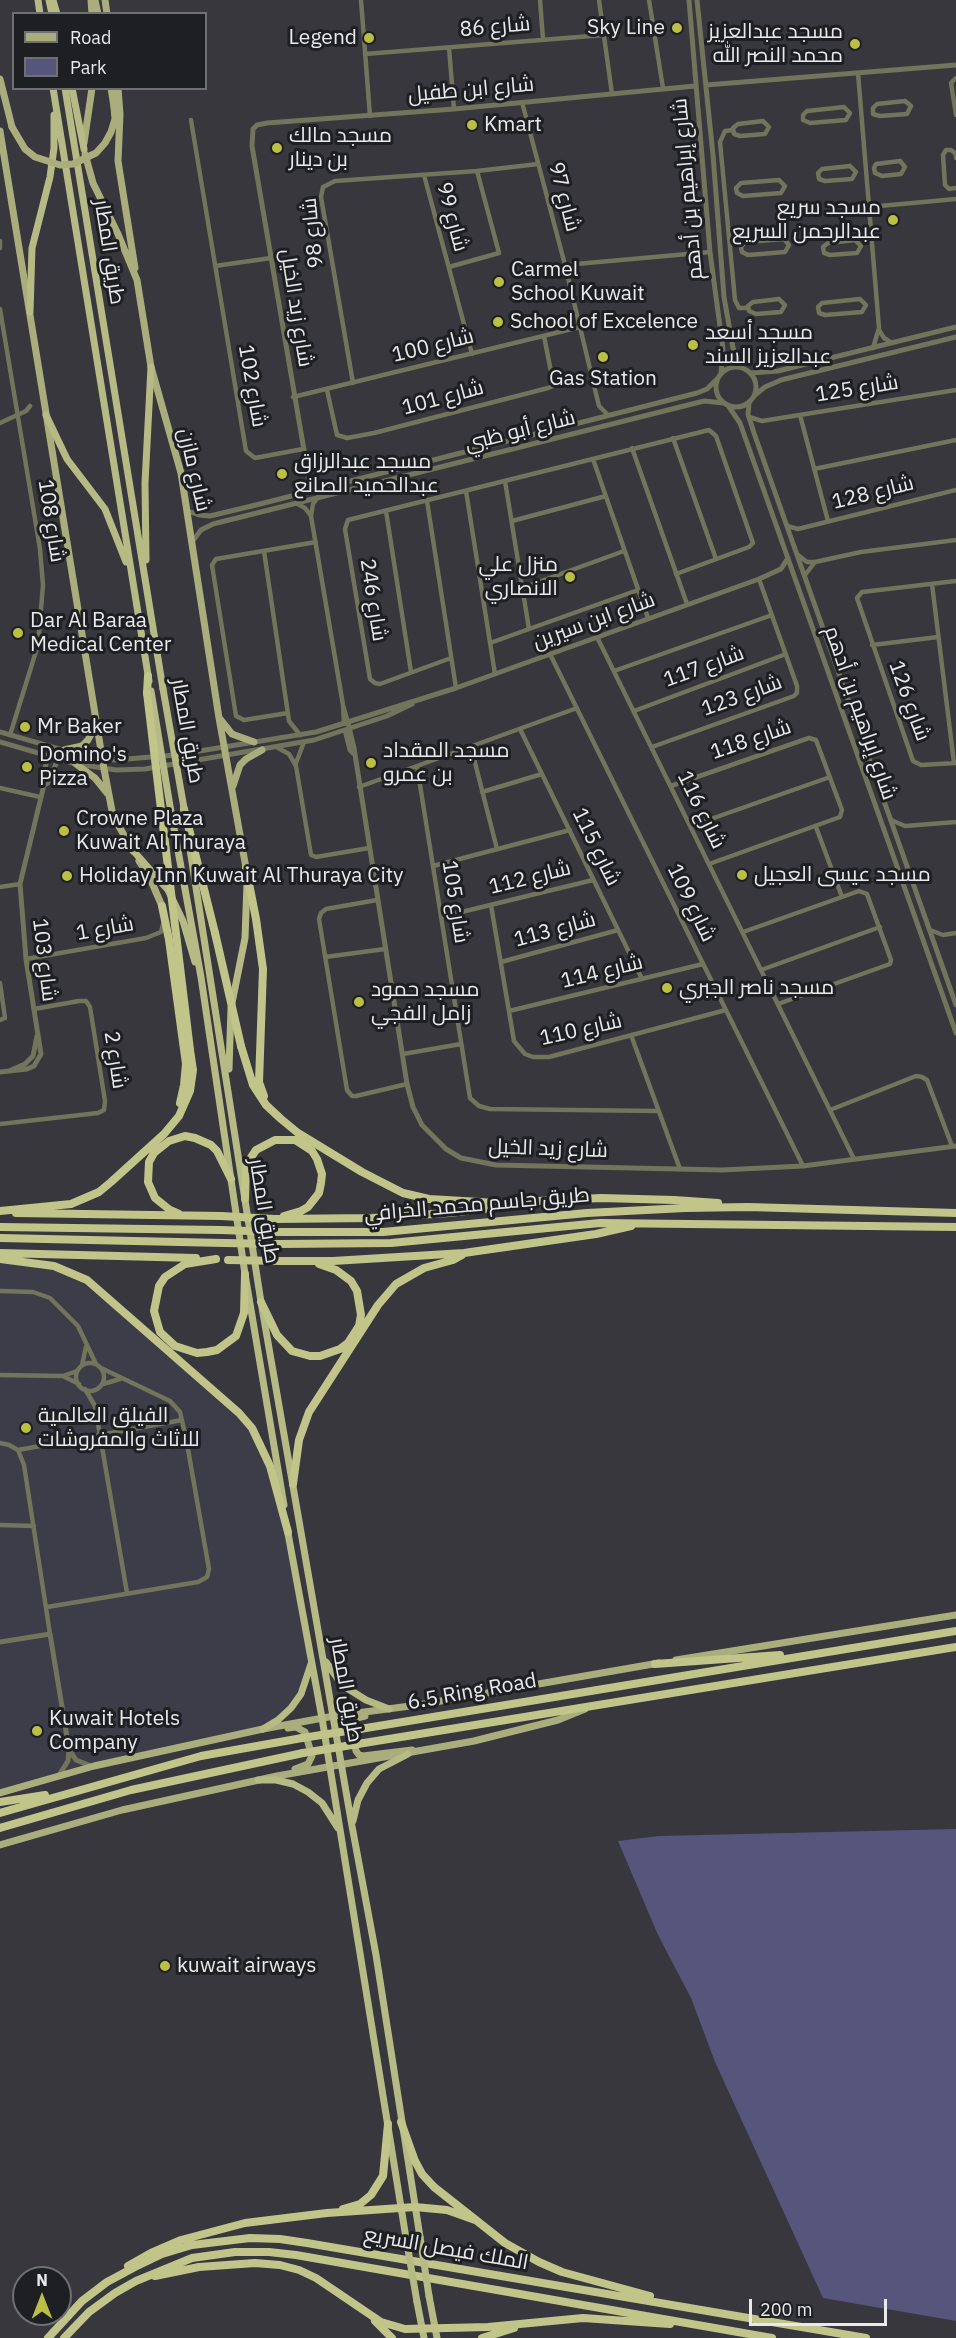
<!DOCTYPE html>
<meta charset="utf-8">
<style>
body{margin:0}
#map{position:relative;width:956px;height:2338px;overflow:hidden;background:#37373d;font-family:"IBM Plex Sans",sans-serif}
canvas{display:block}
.legend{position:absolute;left:12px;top:12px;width:195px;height:78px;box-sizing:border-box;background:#1e1f22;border:2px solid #6f7073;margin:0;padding:8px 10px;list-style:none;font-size:18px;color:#e9e9ed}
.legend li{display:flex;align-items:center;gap:12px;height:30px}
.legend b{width:30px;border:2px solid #6f7073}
.north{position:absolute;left:12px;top:2266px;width:60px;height:60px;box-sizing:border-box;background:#1e1f22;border:2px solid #6f7073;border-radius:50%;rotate:0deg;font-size:16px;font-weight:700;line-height:24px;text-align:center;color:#e9e9ed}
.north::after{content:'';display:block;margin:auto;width:21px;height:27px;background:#bbc045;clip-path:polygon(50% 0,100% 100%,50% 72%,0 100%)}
.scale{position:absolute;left:749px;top:2299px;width:138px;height:27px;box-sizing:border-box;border:3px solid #e9e9ed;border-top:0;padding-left:8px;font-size:18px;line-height:21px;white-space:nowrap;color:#e9e9ed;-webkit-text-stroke:4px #1e1f22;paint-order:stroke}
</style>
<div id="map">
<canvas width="956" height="2338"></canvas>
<ul class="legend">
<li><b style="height:8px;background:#aaae7d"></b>Road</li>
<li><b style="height:16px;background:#56557b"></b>Park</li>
</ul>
<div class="north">N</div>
<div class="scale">200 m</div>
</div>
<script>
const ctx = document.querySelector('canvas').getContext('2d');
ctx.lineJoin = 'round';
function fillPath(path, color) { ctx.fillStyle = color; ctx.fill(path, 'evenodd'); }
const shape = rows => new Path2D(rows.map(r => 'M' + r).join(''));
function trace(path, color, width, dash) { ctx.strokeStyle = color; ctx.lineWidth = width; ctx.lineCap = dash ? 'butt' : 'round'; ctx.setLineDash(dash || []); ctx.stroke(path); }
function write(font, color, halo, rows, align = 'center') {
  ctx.font = font + ' "IBM Plex Sans",Cairo,sans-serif'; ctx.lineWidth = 6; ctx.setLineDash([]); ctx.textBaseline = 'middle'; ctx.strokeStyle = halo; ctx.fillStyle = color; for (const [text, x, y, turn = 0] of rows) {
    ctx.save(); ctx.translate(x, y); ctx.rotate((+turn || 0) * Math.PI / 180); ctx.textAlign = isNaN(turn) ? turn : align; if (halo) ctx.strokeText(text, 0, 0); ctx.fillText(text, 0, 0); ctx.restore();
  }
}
fillPath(shape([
 [0,1259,36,1263,80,1276,239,1413,270,1466,311,1650,308,1678,291,1708,263,1729,202,1742,0,1793]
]), '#3d3d4a');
fillPath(shape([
 [956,1829,956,2321,823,2298,715,2062,691,1998,658,1935,618,1841,659,1836]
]), '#56557b');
trace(shape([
 [361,0,370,116],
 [540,0,543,39],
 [599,0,612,94],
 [649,0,663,88],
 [449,48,454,109],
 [365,54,604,35],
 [858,73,879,328,873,348],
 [956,78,951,83,956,115],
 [905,101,911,106,907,114,880,116,873,114,873,108,877,104,905,101],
 [522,102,565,265,599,406,608,415],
 [844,107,850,113,846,120,810,123,803,120,803,115,807,111,844,107],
 [191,120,246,451,255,458,303,449],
 [763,121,769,127,765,134,740,136,734,134,733,128,738,124,763,121],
 [733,130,725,131,720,142,735,300,739,308,748,308],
 [956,158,956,154,951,150,946,150,943,155,945,185,949,189,956,188],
 [900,161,905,167,901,174,882,176,875,173,874,168,876,164,900,161],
 [850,166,856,172,852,179,825,181,819,179,818,173,822,169,850,166],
 [424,175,472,354],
 [779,180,785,186,781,193,743,196,737,193,736,188,741,183,779,180],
 [869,207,956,199],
 [784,239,789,245,785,252,748,255,742,252,741,247,745,242,784,239],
 [855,240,861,246,857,253,830,255,824,253,823,247,828,243,855,240],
 [0,241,0,248],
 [565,265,710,252],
 [215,266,271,258],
 [449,267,499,253,477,171],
 [779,299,785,305,781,312,756,314,749,311,748,306,753,302,779,299],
 [860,299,866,305,862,312,825,315,819,313,818,307,822,303,860,299],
 [0,309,40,549,43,585,38,645,10,735],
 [879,330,884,338,892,343],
 [353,383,321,197,323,187,335,181,477,171,538,164],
 [327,390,337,435,347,438,374,433,548,388,553,386,553,382,544,336],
 [293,397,580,327],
 [800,415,828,521],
 [749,417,762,421,956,390],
 [0,423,26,411,30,406],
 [673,438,716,559],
 [632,448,687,604],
 [593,459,648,618],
 [814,469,956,440],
 [505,481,529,629],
 [466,491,495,674],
 [318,497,313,504,311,516,343,705,348,723],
 [427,501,456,688],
 [296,503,305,508,311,516],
 [386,511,411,672],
 [512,521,606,496],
 [787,526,798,529,956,490],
 [264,551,289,721,300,735],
 [798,555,807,562,815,562,861,552,956,540],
 [805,575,815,562],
 [956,581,862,592,857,598,913,761,921,765,956,763],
 [932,584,954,763],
 [522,588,624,551],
 [597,637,854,1159],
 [490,643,638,590],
 [872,645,938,637],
 [550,654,803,1166],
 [451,658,380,684,375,683,370,679,345,529,348,520,709,430,716,436,753,543,749,547,676,574],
 [614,671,772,615],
 [343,705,344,724],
 [634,711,786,654],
 [288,713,244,720,236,716,212,565,216,559,316,542],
 [520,729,642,979],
 [471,747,497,849],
 [652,747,794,696,797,693,797,686,759,579],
 [278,748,289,754,296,766,311,855,316,857,369,848],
 [296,763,304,742],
 [417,766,470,1098,479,1106,490,1109,658,1111],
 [671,786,809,738,816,740,842,810,840,817,709,864],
 [359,787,577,708],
 [0,788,40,797],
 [482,792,542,774],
 [891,820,905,826,956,822],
 [691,826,830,777],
 [816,827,842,897],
 [433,866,570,830],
 [0,887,20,884],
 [377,900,326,909,321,913,319,919,347,1090,352,1096,356,1096,407,1084],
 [491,905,514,1041,525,1054,533,1057,549,1057,726,1010],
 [441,917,593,880],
 [930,930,943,935,956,933],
 [743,932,859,891,867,894,891,960,890,964,778,1004],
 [325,957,385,949],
 [26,959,146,938,161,932,163,924],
 [501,962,618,930],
 [761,970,880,927],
 [0,983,5,1018,0,1020],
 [509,1011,703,964],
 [631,1035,680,1169],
 [403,1054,461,1044],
 [830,1110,916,1076,922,1077,927,1080,952,1146],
 [0,1124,98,1113,104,1110,105,1101,90,1007,86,1001,79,1001,34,1009],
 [0,1291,33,1292,50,1298,78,1326,96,1364],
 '76 1377a14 14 0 1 1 28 0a14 14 0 1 1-28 0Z',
 [82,1365,86,1347],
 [0,1375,63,1376,77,1371],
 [63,1376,79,1384],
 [103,1384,120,1379],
 [85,1389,95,1406,127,1593],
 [0,1443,9,1445,18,1450,24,1465,50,1634],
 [18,1450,182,1420],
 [0,1525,34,1526],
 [47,1607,198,1582,207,1577,209,1569,186,1438,180,1412,170,1401,101,1368]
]), '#72745c', 4.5);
trace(shape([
 [689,0,710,252,723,349,721,374],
 [697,0,713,155,724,297,733,348,742,368],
 [706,85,956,65],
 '716 387a20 20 0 1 1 40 0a20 20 0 1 1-40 0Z',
 [750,373,778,371,956,327],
 [755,395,765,387,781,380,956,337],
 [749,404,748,414,754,433,956,1005],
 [729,407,740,423,956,1033],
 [311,491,252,146,253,129,257,125,267,123,454,109,695,86],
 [188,511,199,515,210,516,260,504,697,393,707,389,717,379],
 [192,542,201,530,213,524,704,401,724,403],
 [348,723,354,748,407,1084,413,1107,422,1125,446,1149,461,1158,496,1165,722,1170,803,1166,956,1146],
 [345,730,350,750,353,753],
 [0,732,80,755,115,760,175,755,316,732,456,688,759,579,781,569,788,558],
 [0,742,76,764,116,770,145,769,314,740,387,716,412,704],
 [44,785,48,783,58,759],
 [11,1070,25,1064,33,1056,37,1036],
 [0,1072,27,1069,34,1066,41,1054,26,959,20,884,44,785,42,781,48,756],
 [0,1642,50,1634,69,1749,68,1761,59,1775],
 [70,1751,76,1760,91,1766]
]), '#72745c', 5);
trace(shape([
 [91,0,92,14],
 [95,0,98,14],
 [105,0,107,14],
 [0,79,12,127],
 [111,88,114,107],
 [118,88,120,114,118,161,135,268],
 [0,131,104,769,113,816,133,851],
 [84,143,92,88],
 [85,154,93,183,118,234,137,280,151,367,181,473,219,718,246,868],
 [220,719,232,734,254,742],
 [64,750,82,746,88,740,95,726],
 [76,764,95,778,107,793],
 [233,786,240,765,246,759,262,750],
 [139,861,149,876,162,906],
 [676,1660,956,1615],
 [365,1716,357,1718,352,1726,356,1751,359,1755,363,1756,412,1750],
 [288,1728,296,1727,305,1732,312,1756,308,1764,295,1769],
 [0,1793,94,1766,263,1729,334,1716,418,1705,659,1663],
 [0,1845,122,1810,277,1776,474,1741,558,1720,585,1709]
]), '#aaae7d', 7);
trace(shape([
 [38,0,40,14],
 [49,0,52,14],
 [53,0,57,14],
 [53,88,149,681],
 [65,88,163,689],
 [72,88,84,149],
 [30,312,32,248,50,177,54,148,54,115],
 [46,415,67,459,105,509,126,562],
 [146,560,145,483,151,367],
 [171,812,201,977,245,1274,284,1505],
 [189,843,261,1302,352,1826,376,1955,420,2237],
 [130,847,168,890,183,921,195,962],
 [229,1069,231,1008,245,938,247,884],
 [287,1528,322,1718,406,2238],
 [326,1662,342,1685,366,1700,389,1709],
 [263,1729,278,1720,291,1708,301,1694,311,1664],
 [258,1780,276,1780,293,1784,308,1792,322,1803,338,1828],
 [353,1821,358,1800,367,1783,379,1769,408,1754],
 [429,2296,437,2338],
 [417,2302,424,2338]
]), '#b6ba84', 7);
trace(shape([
 [147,693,148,676],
 [184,809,215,933],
 [246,868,256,919,263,969,259,1082,264,1096],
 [162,906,169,940,186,1064,184,1085,180,1103],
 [241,1046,253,1085,266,1105,281,1119,298,1133,362,1172,403,1193,429,1199,497,1203,601,1198,674,1200,718,1203],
 [245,1199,246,1165,256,1150,275,1140,295,1140,312,1151,317,1159,322,1174,321,1183,319,1193,308,1207,301,1211,284,1216],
 [0,1211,71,1204,99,1192,111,1182,164,1134,179,1116,190,1091,193,1070,190,1050],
 [16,1213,221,1216],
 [179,1214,170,1210,155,1198,148,1182,149,1162,154,1153,169,1141,185,1136,195,1138,211,1145,217,1151,231,1179],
 [274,1219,372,1218,449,1213,500,1207],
 [0,1227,221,1230],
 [277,1232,383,1232,587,1213,685,1208,748,1207,956,1213],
 [0,1238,224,1243],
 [279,1244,391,1243,600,1223,956,1227],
 [0,1253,196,1258],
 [0,1259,54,1266,87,1280,239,1413,252,1428,270,1466,288,1532],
 [216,1259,185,1264,165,1277,159,1286,154,1311,160,1332,175,1346,197,1353,207,1352,217,1350,236,1336,244,1313,245,1274],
 [281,1261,333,1261,464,1253,596,1234,631,1226],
 [261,1302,277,1335,292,1351,310,1356,320,1356,340,1349,348,1343,359,1326,361,1315,357,1291,351,1281,336,1270,319,1264],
 [293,1484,299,1440,309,1412,378,1305,396,1284,424,1268,453,1260,462,1255],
 [655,1664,780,1655],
 [360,1729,956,1631],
 [364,1743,956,1647],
 [0,1802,45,1795],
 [0,1813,201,1756,302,1738],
 [0,1828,131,1790,303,1753],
 [401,2122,415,2161,422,2174,434,2187,505,2243,539,2262,562,2272,650,2296],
 [343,2209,360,2204,371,2195,383,2176,388,2124],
 [128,2266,151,2253,181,2240,245,2223,327,2213,415,2207,447,2210,475,2220],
 [155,2276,199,2267,255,2263,280,2265,299,2270,316,2278,381,2322,405,2329,488,2327,583,2318,670,2324],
 [375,2321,392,2338],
 [48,2338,82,2301,107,2282,135,2267,162,2254,192,2245,250,2238,280,2239,307,2243,866,2338],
 [64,2338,89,2312,115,2293,136,2281,192,2258,235,2252,269,2252,296,2255,772,2338],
 [482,2338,514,2328]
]), '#c1c58a', 8);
trace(shape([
 [12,127,25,149,35,157,60,165,73,164,96,153,105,143,111,132,115,119,114,107]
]), '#aaae7d', 7);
trace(shape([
 [163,689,184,808],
 [151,691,171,812],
 [420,2237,429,2296],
 [406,2238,417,2302]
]), '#b6ba84', 7);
trace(shape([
 [147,693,190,1050],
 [215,933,241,1046],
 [221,1216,274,1219],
 [221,1230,277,1232],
 [224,1243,279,1244],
 [228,1260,281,1261],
 [302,1738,360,1729],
 [303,1753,364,1743]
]), '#c1c58a', 8);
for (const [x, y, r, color] of [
 [677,28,6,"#bbc045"],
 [369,38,6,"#bbc045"],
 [855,44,6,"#bbc045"],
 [472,125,6,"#bbc045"],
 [277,148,6,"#bbc045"],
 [893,220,6,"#bbc045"],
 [499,282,6,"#bbc045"],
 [498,322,6,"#bbc045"],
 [693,345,6,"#bbc045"],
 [603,357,6,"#bbc045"],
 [282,474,6,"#bbc045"],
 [570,577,6,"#bbc045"],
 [18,633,6,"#bbc045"],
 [25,727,6,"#bbc045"],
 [371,763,6,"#bbc045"],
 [27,767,6,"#bbc045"],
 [64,831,6,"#bbc045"],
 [742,875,6,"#bbc045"],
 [67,876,6,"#bbc045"],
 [667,988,6,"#bbc045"],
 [359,1002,6,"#bbc045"],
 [26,1428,6,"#bbc045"],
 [37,1731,6,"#bbc045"],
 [165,1966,6,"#bbc045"]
]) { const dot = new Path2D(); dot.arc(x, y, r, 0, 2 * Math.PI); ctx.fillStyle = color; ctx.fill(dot); trace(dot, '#1e1f22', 2); }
write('21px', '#e9e9ed', '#1e1f22', [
 ["شارع 86",495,27,-5],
 ["شارع ابن طفيل",471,90,-5],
 ["شارع إبراهيم بن أدهم",688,189,-95],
 ["شارع 97",564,197,75],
 ["شارع 99",452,217,75],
 ["شارع 98",313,233,-96],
 ["طريق المطار",109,252,81],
 ["شارع زيد الخيل",296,308,81],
 ["شارع 100",433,346,-14],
 ["شارع 102",252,386,80],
 ["شارع 125",857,389,-9],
 ["شارع 101",443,398,-15],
 ["شارع أبو ظبي",520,431,-14],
 ["شارع مازن",194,470,77],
 ["شارع 128",873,493,-14],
 ["شارع 108",51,521,81],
 ["شارع 246",373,600,81],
 ["شارع ابن سيرين",594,621,-20],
 ["شارع 117",704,667,-20],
 ["شارع 123",742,696,-20],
 ["شارع 126",909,701,70],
 ["شارع إبراهيم بن أدهم",860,713,71],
 ["طريق المطار",187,731,80],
 ["شارع 118",751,740,-19],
 ["شارع 116",701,810,64],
 ["شارع 115",596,847,64],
 ["شارع 112",530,878,-14],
 ["شارع 105",455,902,81],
 ["شارع 109",691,903,64],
 ["شارع 1",105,929,-10],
 ["شارع 113",555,930,-15],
 ["شارع 103",44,960,83],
 ["شارع 114",602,972,-14],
 ["شارع 110",581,1030,-13],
 ["شارع 2",115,1060,81],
 ["شارع زيد الخيل",548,1149,2],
 ["طريق جاسم محمد الخرافي",477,1205,-5],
 ["طريق المطار",264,1211,81],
 ["طريق المطار",346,1690,80],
 ["6.5 Ring Road",472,1692,-10],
 ["الملك فيصل السريع",446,2249,10]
]);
write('21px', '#e9e9ed', '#1e1f22', [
 ["Sky Line",665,28,"right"],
 ["مسجد عبدالعزيز",843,32,"right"],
 ["محمد النصر الله",843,56,"right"],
 ["Legend",357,38,"right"],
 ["Kmart",484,125],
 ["مسجد مالك",289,136],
 ["بن دينار",289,160],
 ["مسجد سريع",881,208,"right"],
 ["عبدالرحمن السريع",881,232,"right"],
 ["Carmel",511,270],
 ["School Kuwait",511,294],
 ["School of Excelence",510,322],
 ["مسجد أسعد",705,333],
 ["عبدالعزيز السند",705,357],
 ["Gas Station",603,379,"center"],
 ["مسجد عبدالرزاق",294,462],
 ["عبدالحميد الصانع",294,486],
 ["منزل علي",558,565,"right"],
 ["الانصاري",558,589,"right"],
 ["Dar Al Baraa",30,621],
 ["Medical Center",30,645],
 ["Mr Baker",37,727],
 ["مسجد المقداد",383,751],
 ["بن عمرو",383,775],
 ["Domino's",39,755],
 ["Pizza",39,779],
 ["Crowne Plaza",76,819],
 ["Kuwait Al Thuraya",76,843],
 ["مسجد عيسى العجيل",754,875],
 ["Holiday Inn Kuwait Al Thuraya City",79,876],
 ["مسجد ناصر الجبري",679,988],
 ["مسجد حمود",371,990],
 ["زامل الفجي",371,1014],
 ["الفيلق العالمية",38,1416],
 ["للاثاث والمفروشات",38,1440],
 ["Kuwait Hotels",49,1719],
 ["Company",49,1743],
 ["kuwait airways",177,1966]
], 'left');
</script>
